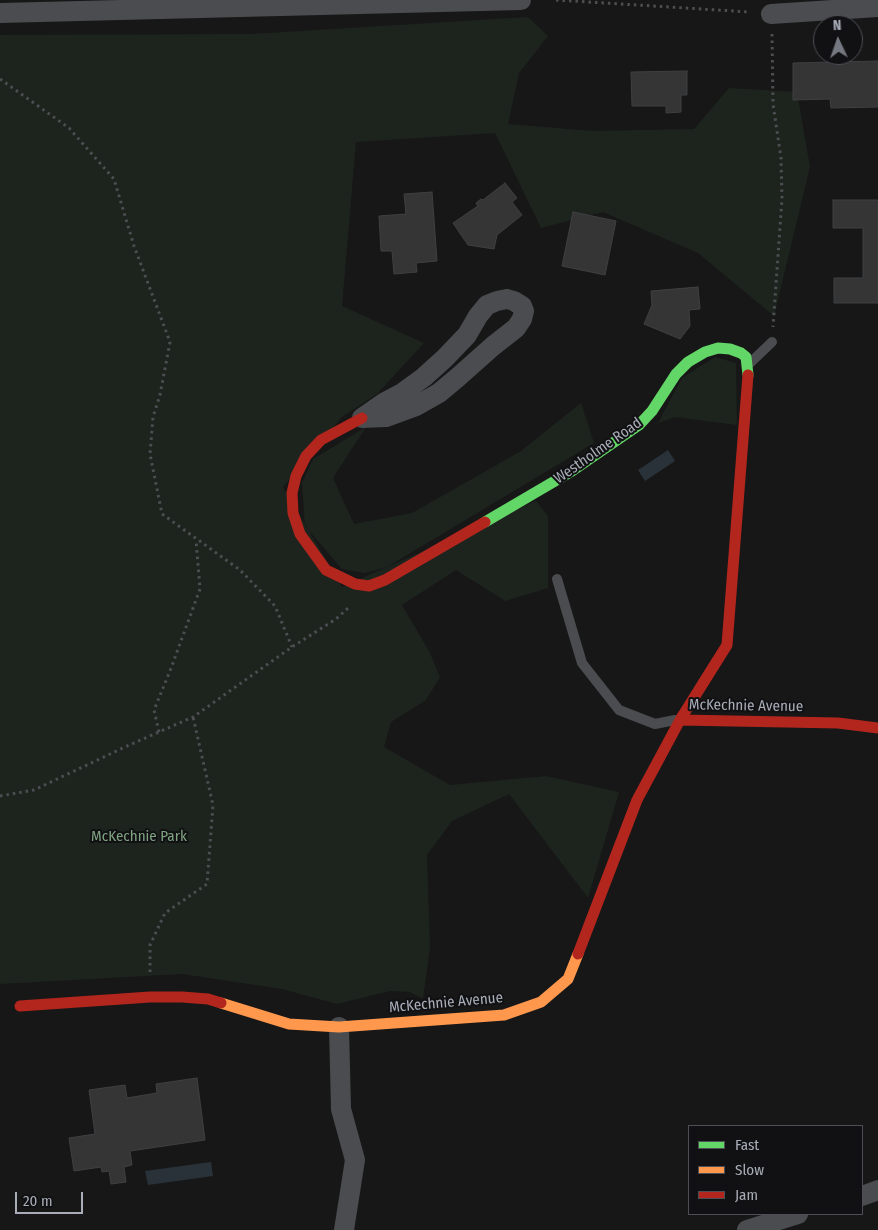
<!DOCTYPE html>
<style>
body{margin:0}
#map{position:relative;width:878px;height:1230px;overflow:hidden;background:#171717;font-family:"Fira Sans Condensed",sans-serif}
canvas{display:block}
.legend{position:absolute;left:688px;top:1125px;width:175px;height:90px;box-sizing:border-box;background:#111113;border:1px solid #4d4f55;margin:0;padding:6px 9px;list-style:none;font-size:15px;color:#a8adb8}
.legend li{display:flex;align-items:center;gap:10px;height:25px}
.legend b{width:25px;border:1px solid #4d4f55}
.north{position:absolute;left:813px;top:15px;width:50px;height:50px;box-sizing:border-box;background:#111113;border:1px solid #4d4f55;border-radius:50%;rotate:357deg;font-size:14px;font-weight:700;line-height:20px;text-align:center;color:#a8adb8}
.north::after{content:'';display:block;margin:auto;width:18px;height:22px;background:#757880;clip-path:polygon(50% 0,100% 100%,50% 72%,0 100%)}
.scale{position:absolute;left:15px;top:1192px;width:68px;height:22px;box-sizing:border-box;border:2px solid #a8adb8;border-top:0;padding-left:6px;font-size:15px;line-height:18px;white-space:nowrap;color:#a8adb8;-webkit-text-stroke:4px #111113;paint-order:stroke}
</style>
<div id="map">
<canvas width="878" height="1230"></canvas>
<ul class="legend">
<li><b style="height:6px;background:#63d668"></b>Fast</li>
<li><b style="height:6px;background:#ff974d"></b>Slow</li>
<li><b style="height:6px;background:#b3261e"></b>Jam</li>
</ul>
<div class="north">N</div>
<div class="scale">20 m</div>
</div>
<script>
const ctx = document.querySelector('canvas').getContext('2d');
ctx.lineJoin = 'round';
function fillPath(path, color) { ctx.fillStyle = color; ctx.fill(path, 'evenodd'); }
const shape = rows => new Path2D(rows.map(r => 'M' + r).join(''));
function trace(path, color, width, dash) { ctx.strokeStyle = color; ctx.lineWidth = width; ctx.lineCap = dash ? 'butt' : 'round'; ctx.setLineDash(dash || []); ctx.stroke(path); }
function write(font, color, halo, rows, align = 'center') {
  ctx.font = font + ' "Fira Sans Condensed",sans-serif'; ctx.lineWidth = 4; ctx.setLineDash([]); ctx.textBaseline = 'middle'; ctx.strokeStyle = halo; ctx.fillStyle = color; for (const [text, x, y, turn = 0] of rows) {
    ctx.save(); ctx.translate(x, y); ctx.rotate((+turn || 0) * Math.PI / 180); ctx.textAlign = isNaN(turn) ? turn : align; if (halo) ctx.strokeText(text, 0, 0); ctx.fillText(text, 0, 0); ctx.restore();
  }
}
fillPath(shape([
 [528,17,548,36,519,73,508,124,593,131,694,129,729,88,797,92,810,167,774,316,698,253,603,212,541,228,495,133,356,142,342,306,424,343,377,394,342,417,283,487,342,587,536,501,548,516,548,588,505,601,456,570,402,605,429,651,440,677,426,700,391,722,384,747,450,785,546,776,619,792,588,898,509,794,452,821,427,855,430,947,423,999,410,992,390,991,337,1004,282,989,182,974,0,984,0,35,252,34],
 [715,357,736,363,737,425,675,417,658,423,682,378],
 [581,403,594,443,387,567,365,573,342,569,305,526,302,483,313,459,366,427,333,478,354,524,412,513,521,451]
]), '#1d241e');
fillPath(shape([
 [668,450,675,461,645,481,638,470],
 [211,1162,213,1176,148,1185,145,1171]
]), '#2a3239');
const building = shape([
 [878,61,878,107,831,108,830,99,793,100,793,63,878,61],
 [687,71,687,95,681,95,681,112,666,113,666,106,632,106,631,72,687,71],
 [505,183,517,198,512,202,522,215,497,235,494,249,468,245,453,223,478,206,476,203,481,199,483,200,505,183],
 [432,192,437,261,416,263,417,272,394,274,392,251,381,251,379,216,406,214,404,194,432,192],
 [833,200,878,200,878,303,834,303,834,278,863,278,863,228,833,228,833,200],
 [573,212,616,221,605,275,562,266,573,212],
 [698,287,700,309,689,310,690,326,680,339,644,324,652,305,651,291,698,287],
 [197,1078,205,1140,130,1151,132,1165,124,1167,126,1182,111,1184,109,1171,102,1172,101,1167,74,1171,69,1138,95,1134,89,1090,125,1085,127,1098,157,1093,156,1084,197,1078]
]);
fillPath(building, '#353536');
trace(building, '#3f4043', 1);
trace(shape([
 [556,0,750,12],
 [772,34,773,104,781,158,782,199,773,327],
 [0,79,69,128,114,179,134,246,170,342,160,395,153,417,150,454,162,514,240,570,275,606,292,647],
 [159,732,154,710,170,671,200,589,196,540],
 [0,796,34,790,125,747,193,717,292,647,336,619,348,608],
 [150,972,150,945,165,913,207,884,213,805,193,717]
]), '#4d4e52', 3, [2.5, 4]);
trace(shape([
 [750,363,772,342],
 [557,579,582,663,619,710,655,724,675,720]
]), '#4b4c50', 10);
trace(shape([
 [0,13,521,0],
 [771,14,878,7],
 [507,299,514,301,522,306,524,311,522,319,516,328,493,346,457,378,439,393,416,406,386,417,362,418,385,402,402,393,424,377,445,358,467,335,478,316,487,305,497,301,507,299],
 [339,1027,341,1109,355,1160,344,1230],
 [862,1196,878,1190],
 [747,1230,798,1214]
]), '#4b4c50', 20);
trace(shape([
 [485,522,572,471,639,425,652,411,676,374,688,362,705,352,718,348,730,349,741,353,746,357,748,375]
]), '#63d668', 11);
trace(shape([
 [221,1003,289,1024,339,1027,504,1015,541,1002,568,979,578,954]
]), '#ff974d', 11);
trace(shape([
 [362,418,321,440,306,456,296,476,292,493,293,513,300,534,326,570,355,584,369,586,385,580,485,522],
 [680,720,727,645,748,375],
 [578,954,637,800,680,720,838,723,878,728],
 [20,1006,150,997,182,997,208,999,221,1003]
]), '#b3261e', 11);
write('15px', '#a8adb8', '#111113', [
 ["Westholme Road",598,451,-35],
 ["McKechnie Avenue",746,706,1],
 ["McKechnie Avenue",446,1003,-5]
]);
write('15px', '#7fa381', '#111113', [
 ["McKechnie Park",139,837]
]);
</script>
